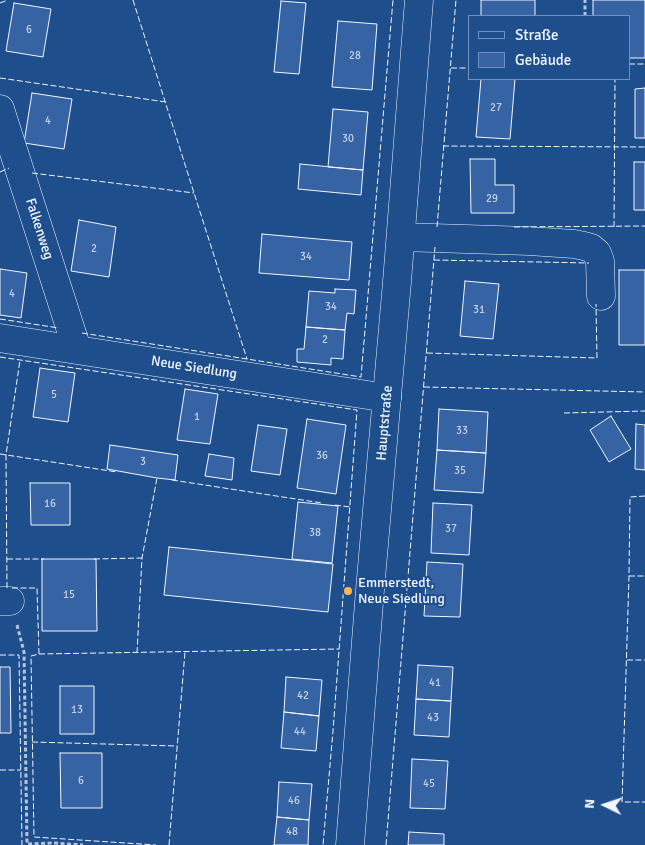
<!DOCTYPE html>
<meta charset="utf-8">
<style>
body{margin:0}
#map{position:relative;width:645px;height:845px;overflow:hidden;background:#1f4e8c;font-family:Signika,sans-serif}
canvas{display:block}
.legend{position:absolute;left:468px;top:15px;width:162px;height:65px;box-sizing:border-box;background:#1f4e8c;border:1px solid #7391ba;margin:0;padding:6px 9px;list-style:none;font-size:15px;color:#f2f6ff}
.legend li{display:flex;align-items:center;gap:10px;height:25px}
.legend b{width:25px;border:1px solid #7391ba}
.north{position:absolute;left:580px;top:780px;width:50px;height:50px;-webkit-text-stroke:4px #1f4e8c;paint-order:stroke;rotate:274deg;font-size:14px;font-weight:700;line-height:20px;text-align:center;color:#f2f6ff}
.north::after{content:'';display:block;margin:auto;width:18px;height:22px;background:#f2f6ff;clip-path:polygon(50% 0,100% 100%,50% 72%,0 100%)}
</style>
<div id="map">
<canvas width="645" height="845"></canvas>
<ul class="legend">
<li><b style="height:6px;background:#1f4e8c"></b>Straße</li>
<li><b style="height:14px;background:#3563a3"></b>Gebäude</li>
</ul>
<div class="north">N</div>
</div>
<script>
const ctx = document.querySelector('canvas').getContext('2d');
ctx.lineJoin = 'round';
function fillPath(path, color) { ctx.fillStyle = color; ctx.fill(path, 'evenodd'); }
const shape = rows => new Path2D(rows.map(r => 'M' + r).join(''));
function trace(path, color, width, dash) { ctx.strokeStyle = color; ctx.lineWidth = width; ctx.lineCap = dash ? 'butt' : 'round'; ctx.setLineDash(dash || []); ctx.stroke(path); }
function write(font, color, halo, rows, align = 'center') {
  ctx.font = font + ' Signika,sans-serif'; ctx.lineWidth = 4; ctx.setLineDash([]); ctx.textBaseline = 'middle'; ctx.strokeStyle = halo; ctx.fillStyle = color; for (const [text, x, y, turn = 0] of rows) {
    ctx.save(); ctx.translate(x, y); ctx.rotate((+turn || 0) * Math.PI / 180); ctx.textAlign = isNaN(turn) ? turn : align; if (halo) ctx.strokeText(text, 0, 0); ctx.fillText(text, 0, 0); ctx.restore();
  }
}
const building = shape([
 [481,0,535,0,535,16,481,16,481,0],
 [593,0,645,0,645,58,629,58,629,16,593,16,593,0],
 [281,1,306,3,299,74,274,72,281,1],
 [14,3,51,9,43,57,6,51,14,3],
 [338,21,377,24,372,90,332,87,338,21],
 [481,79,515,79,510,139,476,137,481,79],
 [645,88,645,138,635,138,635,89,645,88],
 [32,93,72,99,64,149,24,143,32,93],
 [333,109,368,112,363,170,328,167,333,109],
 [470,159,495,159,495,185,514,185,514,213,471,213,470,159],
 [634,162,645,162,645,210,634,210,634,162],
 [300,164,363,170,361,195,298,189,300,164],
 [79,220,116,227,109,277,71,271,79,220],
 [262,234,352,242,349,280,259,273,262,234],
 [0,269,27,273,21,318,0,315,0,269],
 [619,270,645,270,645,345,619,345,619,270],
 [465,281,499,284,493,339,460,336,465,281],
 [335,289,356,290,354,314,347,313,345,330,306,327,309,291,335,293,335,289],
 [306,327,345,330,343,359,331,358,331,365,297,362,297,349,304,349,306,327],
 [40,368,75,373,68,422,33,417,40,368],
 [185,389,218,394,210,444,177,440,185,389],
 [439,409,488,412,486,453,437,450,439,409],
 [611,416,631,449,609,462,590,430,611,416],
 [307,419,346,425,336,494,297,488,307,419],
 [636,424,645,425,645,470,635,469,636,424],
 [258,425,287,429,280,475,251,471,258,425],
 [110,445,178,455,175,480,157,478,107,469,110,445],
 [437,450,486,453,483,493,434,490,437,450],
 [209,454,234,458,232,480,205,476,209,454],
 [30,483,70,483,70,525,31,525,30,483],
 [298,502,338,506,332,563,292,559,298,502],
 [433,503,472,505,469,555,431,553,433,503],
 [169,547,333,564,328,612,164,595,169,547],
 [42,559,96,559,97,631,42,631,42,559],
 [427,562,463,564,460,617,424,616,427,562],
 [418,665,453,667,451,701,416,699,418,665],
 [0,667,10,667,11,733,0,733,0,667],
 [286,677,322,680,319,716,284,712,286,677],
 [60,686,94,686,94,734,60,734,60,686],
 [416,699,451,701,449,737,414,735,416,699],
 [284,712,319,716,316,751,281,748,284,712],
 [60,753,102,753,102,808,61,808,60,753],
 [412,759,448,761,445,809,410,808,412,759],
 [279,782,312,784,309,820,277,817,279,782],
 [277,817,309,820,308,845,274,845,277,817],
 [409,832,444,834,444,845,408,845,409,832]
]);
fillPath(building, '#3563a3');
trace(building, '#f2f6ff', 1);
const minor = shape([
 [0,109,77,349],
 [401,237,529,241,574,244,584,246,591,248,597,253,600,261,601,296],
 [0,338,387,398],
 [0,601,10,601]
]);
const major = shape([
 [350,845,370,590,397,282,419,0]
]);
trace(minor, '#f2f6ff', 29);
trace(major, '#f2f6ff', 29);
trace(shape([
 [585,16,585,0],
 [17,625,24,652,27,844,54,843,83,845]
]), '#b3c4dc', 3, [4, 2.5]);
trace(minor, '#1f4e8c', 28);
trace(major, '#1f4e8c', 28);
trace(shape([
 [133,0,194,193,247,359],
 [0,3,8,0],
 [629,64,645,64],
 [451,68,469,68],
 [0,78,166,102],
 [443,146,645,147],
 [0,172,9,168],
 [32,173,194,193],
 [437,227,456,0],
 [514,227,645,226],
 [614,227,615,79],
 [434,260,589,263],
 [0,319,59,328],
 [82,333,361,377,393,0],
 [427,353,597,358,596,304],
 [0,357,357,410,333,731,323,845],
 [424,387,645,392],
 [564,413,645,411],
 [0,454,117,472],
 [172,480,322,503],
 [645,496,630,497,629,576,622,802,645,802],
 [335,505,350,507],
 [7,559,44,559],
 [94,559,142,558],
 [629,576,645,576],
 [7,588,6,455,20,360],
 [12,588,37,588,39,654,31,656,34,837,156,845],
 [137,653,142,558,157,478],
 [39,654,339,649],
 [0,655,19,655,22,845],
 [627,660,645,660],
 [32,742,177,746],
 [0,770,21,770],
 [169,845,185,652],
 [386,845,435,247]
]), '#f2f6ff', 1, [6, 2.5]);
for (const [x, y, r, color] of [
 [348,591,5,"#ffb74d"]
]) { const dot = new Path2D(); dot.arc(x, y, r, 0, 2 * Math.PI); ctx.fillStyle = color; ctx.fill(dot); trace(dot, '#1f4e8c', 2); }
write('11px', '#c3d1e8', null, [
 ["6",29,30],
 ["28",355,56],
 ["27",496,108],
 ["4",48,121],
 ["30",348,139],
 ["29",492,199],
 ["2",94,249],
 ["34",306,257],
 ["4",12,294],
 ["34",331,307],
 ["31",479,310],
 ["2",325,340],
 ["5",54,395],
 ["1",197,417],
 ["33",462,431],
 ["36",322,456],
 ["3",143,462],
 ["35",460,471],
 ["16",50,504],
 ["37",451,529],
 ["38",315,533],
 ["15",69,595],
 ["41",435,683],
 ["42",303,696],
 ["13",77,710],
 ["43",433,718],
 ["44",300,732],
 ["6",81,781],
 ["45",429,784],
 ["46",294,801],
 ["48",292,832]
]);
write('14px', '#f2f6ff', '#1f4e8c', [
 ["Falkenweg",39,229,72],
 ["Neue Siedlung",194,368,9],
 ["Hauptstraße",385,423,-85]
]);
write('14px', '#f2f6ff', '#1f4e8c', [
 ["Emmerstedt,",358,583],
 ["Neue Siedlung",358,599]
], 'left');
</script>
